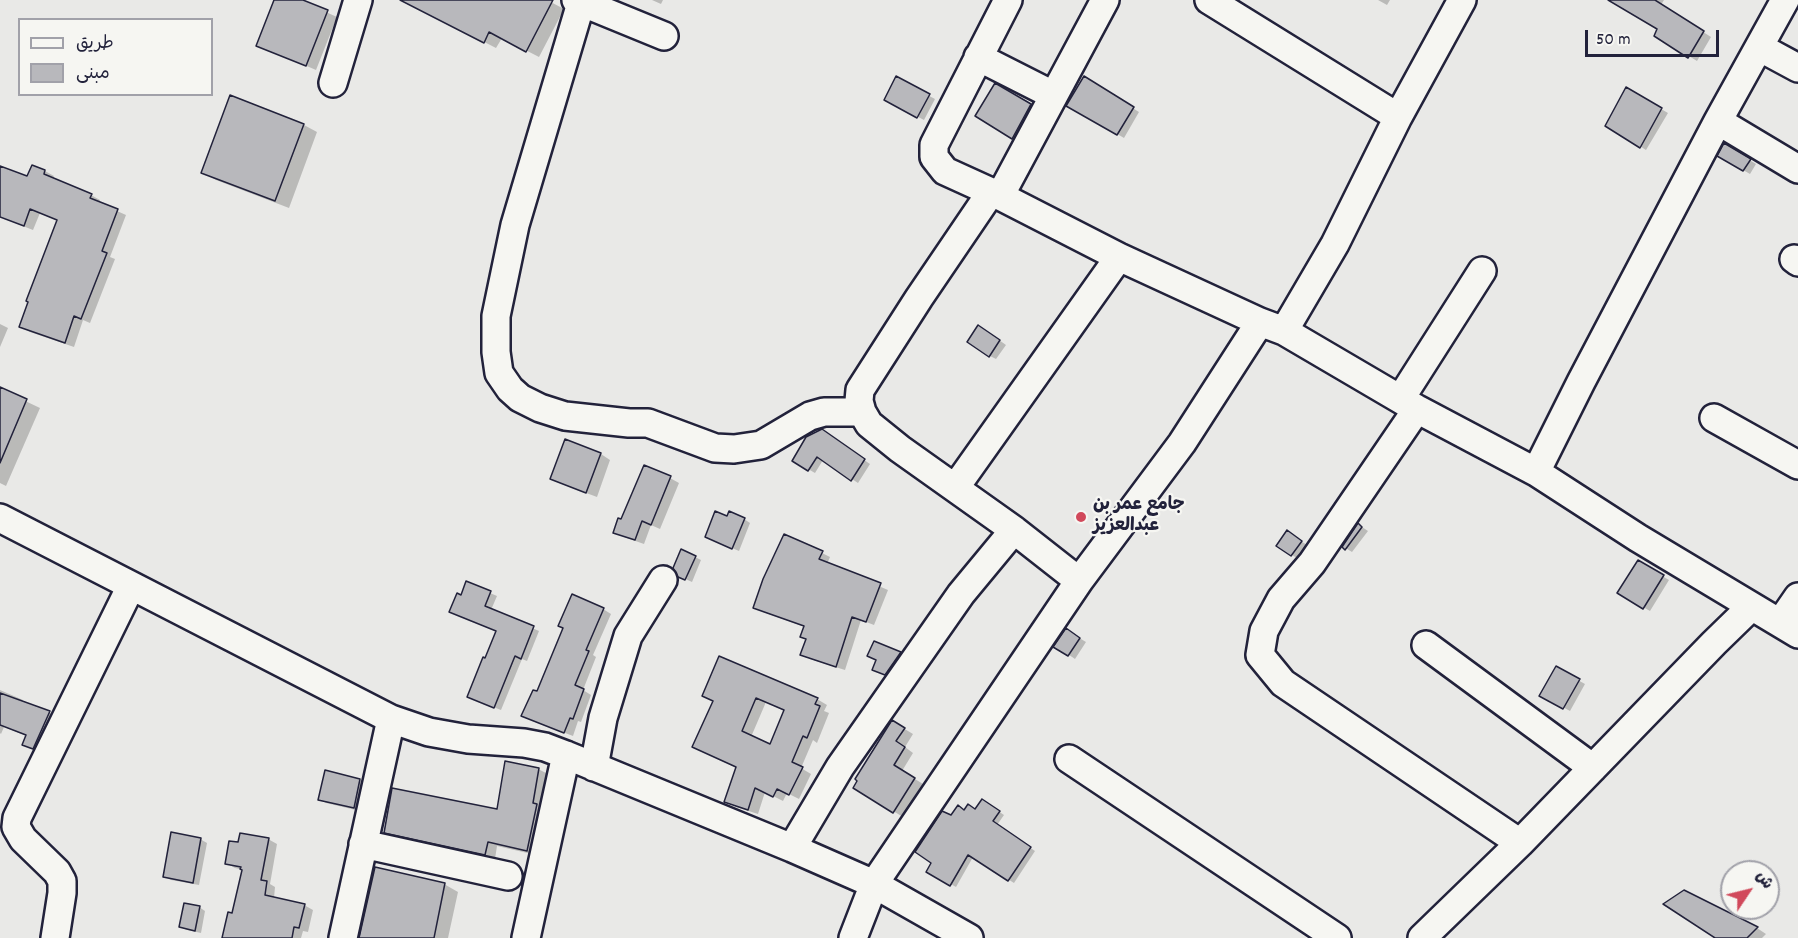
<!DOCTYPE html>
<meta charset="utf-8">
<style>
body{margin:0}
#map{position:relative;width:1798px;height:938px;overflow:hidden;background:#e9e9e7;font-family:Dekko,"Playpen Sans Arabic",sans-serif}
canvas{display:block}
.legend{position:absolute;left:18px;top:18px;width:195px;height:78px;box-sizing:border-box;background:#f6f6f2;border:2px solid #a1a1a9;margin:0;padding:8px 10px;list-style:none;font-size:18px;color:#22223b}
.legend li{display:flex;align-items:center;gap:12px;height:30px}
.legend b{width:30px;border:2px solid #a1a1a9}
.north{position:absolute;left:1720px;top:860px;width:60px;height:60px;box-sizing:border-box;background:#f6f6f2;border:2px solid #a1a1a9;border-radius:50%;rotate:55deg;font-size:16px;font-weight:700;line-height:24px;text-align:center;color:#22223b}
.north::after{content:'';display:block;margin:auto;width:21px;height:27px;background:#d1495b;clip-path:polygon(50% 0,100% 100%,50% 72%,0 100%)}
.scale{position:absolute;left:1585px;top:30px;width:134px;height:27px;box-sizing:border-box;border:3px solid #22223b;border-top:0;padding-left:8px;font-size:18px;line-height:21px;white-space:nowrap;color:#22223b;-webkit-text-stroke:4px #f6f6f2;paint-order:stroke}
</style>
<div id="map">
<canvas width="1798" height="938"></canvas>
<ul class="legend">
<li><b style="height:8px;background:#f6f6f2"></b>طريق</li>
<li><b style="height:16px;background:#b8b8bc"></b>مبنى</li>
</ul>
<div class="north">ش</div>
<div class="scale">50 m</div>
</div>
<script>
const ctx = document.querySelector('canvas').getContext('2d');
ctx.lineJoin = 'round';
function fillPath(path, color) { ctx.fillStyle = color; ctx.fill(path, 'evenodd'); }
const shape = rows => new Path2D(rows.map(r => 'M' + r).join(''));
function trace(path, color, width, dash) { ctx.strokeStyle = color; ctx.lineWidth = width; ctx.lineCap = dash ? 'butt' : 'round'; ctx.setLineDash(dash || []); ctx.stroke(path); }
function write(font, color, halo, rows, align = 'center') {
  ctx.font = font + ' Dekko,"Playpen Sans Arabic",sans-serif'; ctx.lineWidth = 4.5; ctx.setLineDash([]); ctx.textBaseline = 'middle'; ctx.strokeStyle = halo; ctx.fillStyle = color; for (const [text, x, y, turn = 0] of rows) {
    ctx.save(); ctx.translate(x, y); ctx.rotate((+turn || 0) * Math.PI / 180); ctx.textAlign = isNaN(turn) ? turn : align; if (halo) ctx.strokeText(text, 0, 0); ctx.fillText(text, 0, 0); ctx.restore();
  }
}
fillPath(shape([
 [276,0,299,0,337,17,316,70,258,45],
 [402,0,547,0,564,9,539,57,502,38,496,48],
 [652,0,663,0,661,4],
 [1378,0,1390,0,1387,5],
 [1611,0,1664,0,1661,5,1711,37,1697,61,1656,36,1659,29],
 [1084,78,1139,112,1124,138,1068,105],
 [897,79,935,99,924,120,886,100],
 [996,85,1037,109,1019,142,977,116],
 [1627,89,1668,113,1646,150,1607,125],
 [231,97,304,125,317,132,289,208,216,180,203,173],
 [1725,145,1756,164,1750,174,1719,156],
 [0,167,28,178,45,171,54,176,53,179,91,195,100,200,99,203,126,215,110,257,115,259,90,323,83,320,74,347,30,332,21,327,59,221,40,213,33,230,0,217],
 [0,324,8,328,0,347],
 [985,330,1006,345,996,359,990,356],
 [0,389,40,408,6,486,0,483],
 [822,431,870,464,858,483,823,460,815,473,794,461],
 [566,441,601,454,610,460,597,497,562,484,552,478],
 [670,478,679,483,660,529,651,525,644,544,624,537,615,532,622,521],
 [728,518,744,519,750,523,739,551,713,540],
 [1359,525,1368,531,1352,552,1344,547],
 [1293,536,1307,545,1298,559,1278,545],
 [822,553,830,557,827,564,888,590,874,625,861,620,845,670,810,659,802,654,807,639,805,627,763,612,755,607],
 [695,557,701,560,692,582,679,576],
 [1638,562,1669,580,1650,611,1619,593],
 [467,583,497,596,491,610,539,631,527,661,522,659,501,710,475,700,486,660,497,631,461,597],
 [603,609,611,614,593,655,596,657,583,690,591,695,581,722,578,721,573,736,531,720,538,693],
 [1066,630,1086,642,1075,659,1056,646],
 [875,643,906,657,892,678,881,673],
 [1556,668,1585,684,1570,711,1541,695],
 [0,690,23,700,22,702,50,713,59,718,44,753,24,744,27,736,4,727,1,734,0,733],
 [703,695,817,699,827,705,824,711,829,713,817,743,813,740,801,768,811,774,799,799,787,793,783,801,765,792,758,814,736,807,726,801,737,768,703,752,714,701],
 [766,702,785,711,771,746,751,737],
 [893,722,913,734,905,747,913,753,902,771,923,784,903,817,855,788],
 [538,769,548,774,536,855,497,846,495,859,395,837,386,832,498,811],
 [360,780,366,784,360,811,326,803,320,799],
 [988,804,1004,815,997,825,1035,851,1014,883,973,857,956,887,928,871,951,817,965,812,976,811],
 [200,839,207,843,199,885,171,880,165,877],
 [268,839,277,844,270,884,275,887,274,898,304,905,313,910,308,932,303,931,301,938,224,938,234,915,244,870,235,868,226,863,240,844],
 [444,884,458,892,448,938,361,938],
 [1685,891,1757,928,1766,934,1762,938,1717,938],
 [199,907,205,911,201,933,187,930,180,927]
]), '#0003');
const building = shape([
 [274,0,303,0,328,10,306,66,256,46,274,0],
 [400,0,553,0,526,52,489,32,484,43,400,0],
 [1608,0,1655,0,1704,31,1688,58,1654,36,1657,29,1608,0],
 [896,76,930,94,917,118,884,100,896,76],
 [1084,76,1134,107,1117,135,1066,106,1084,76],
 [995,83,1031,104,1012,139,975,116,995,83],
 [1626,87,1662,108,1640,148,1605,126,1626,87],
 [230,95,304,124,275,201,201,173,230,95],
 [1724,143,1751,159,1743,171,1717,156,1724,143],
 [32,165,45,170,44,174,92,194,90,198,118,209,102,251,107,253,81,319,74,316,65,343,19,327,28,302,26,301,57,220,30,209,24,226,0,217,0,166,27,176,32,165],
 [978,325,1000,340,989,357,967,342,978,325],
 [0,387,27,399,0,463,0,387],
 [822,429,865,459,851,481,817,457,808,471,792,461,806,437,822,429],
 [565,439,601,453,586,493,550,479,565,439],
 [644,465,671,476,651,525,642,521,635,540,613,533,618,518,621,519,644,465],
 [715,511,727,516,729,511,745,518,732,549,705,537,715,511],
 [1358,523,1362,527,1345,550,1342,547,1358,523],
 [1287,530,1302,541,1291,556,1276,546,1287,530],
 [784,534,823,551,819,559,881,583,866,622,852,617,836,667,800,655,806,639,800,637,804,626,753,608,763,579,784,534],
 [681,549,696,556,685,580,678,577,673,568,681,549],
 [1638,560,1664,575,1643,609,1617,593,1638,560],
 [466,581,491,591,485,606,534,626,521,659,515,656,494,708,467,697,483,657,485,658,496,631,449,612,457,593,461,595,466,581],
 [572,594,604,608,586,650,589,651,575,685,584,689,573,719,570,718,564,733,521,716,533,690,537,691,563,628,558,626,572,594],
 [1066,628,1080,638,1068,656,1053,647,1066,628],
 [874,641,901,652,885,675,872,670,876,660,867,656,874,641],
 [719,656,818,698,815,704,820,706,807,738,803,736,792,762,803,767,789,795,777,789,773,797,755,788,748,810,724,802,736,767,692,747,713,701,702,696,719,656],
 [756,698,784,710,770,744,742,731,756,698],
 [1556,666,1580,679,1563,709,1539,696,1556,666],
 [0,693,50,711,33,749,22,745,26,735,0,725,0,693],
 [892,720,905,728,896,741,905,747,894,765,915,778,893,813,853,788,857,781,855,779,892,720],
 [505,761,539,768,533,803,537,804,527,851,488,842,485,855,384,833,392,788,497,809,505,761],
 [325,770,360,779,354,808,318,800,325,770],
 [982,799,1000,811,993,821,1031,847,1008,881,968,855,950,886,926,872,931,863,915,852,942,811,951,815,958,805,964,810,968,804,975,809,982,799],
 [171,832,201,838,193,883,163,877,171,832],
 [240,833,269,838,261,880,267,881,265,895,305,904,299,928,294,927,292,938,222,938,228,912,232,913,242,870,240,869,241,867,225,864,229,841,238,842,240,833],
 [375,867,445,883,434,938,359,938,375,867],
 [1684,890,1758,927,1747,938,1715,938,1663,904,1684,890],
 [184,903,200,906,195,931,179,927,184,903]
]);
fillPath(building, '#b8b8bc');
trace(building, '#22223b', 1.5);
const minor = shape([
 [576,0,664,36],
 [1008,0,934,145,934,157,945,171,1000,196,1119,257,1260,322,1284,331,1417,409,1536,472,1638,538,1798,634],
 [1209,0,1398,117],
 [581,3,515,225,496,316,496,352,499,373,510,389,520,398,540,408,565,416,629,423,648,423,715,448,734,449,761,445,810,416,824,412,862,412],
 [1759,47,1798,68],
 [978,57,1053,95],
 [333,83,358,0],
 [1718,121,1798,169],
 [991,192,919,298,860,390,859,401,862,412,869,424,900,449,1014,530,1079,581],
 [1000,196,1105,0],
 [1794,259,1798,262],
 [1284,331,1335,244,1398,117,1462,0],
 [1401,398,1482,271],
 [1417,409,1312,563,1281,599,1264,631,1260,655,1283,683,1520,843],
 [1714,418,1798,465],
 [1536,472,1581,382,1718,121,1785,0],
 [955,488,1119,257],
 [0,518,391,719,429,732,468,739,524,743,545,747,566,755,792,848,874,884,969,938],
 [1780,623,1798,597],
 [1426,645,1593,768],
 [1069,759,1337,938],
 [594,767,603,718,628,636,663,580],
 [363,844,508,876],
 [792,848,840,767,961,594,1014,530],
 [55,938,62,893,62,881,57,872,23,839,16,827,17,818,131,586],
 [343,938,391,719],
 [526,938,566,755],
 [853,938,874,884,1079,581,1182,443,1260,322],
 [1422,938,1520,843,1714,643,1751,607]
]);
trace(minor, '#22223b', 32);
trace(minor, '#f6f6f2', 27);
for (const [x, y, r, color] of [
 [1081,517,6,"#d1495b"]
]) { const dot = new Path2D(); dot.arc(x, y, r, 0, 2 * Math.PI); ctx.fillStyle = color; ctx.fill(dot); trace(dot, '#f6f6f2', 2); }
write('bold 18px', '#22223b', '#f6f6f2', [
 ["جامع عمر بن",1093,507],
 ["عبدالعزيز",1093,528]
], 'left');
</script>
